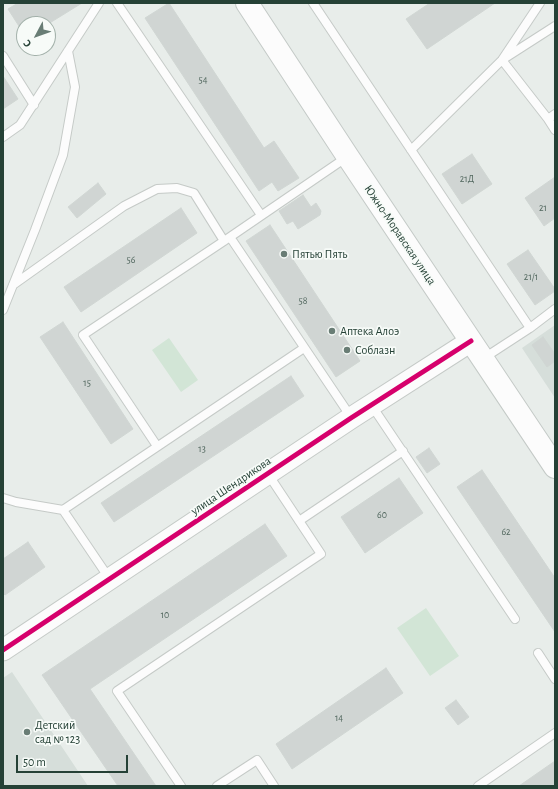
<!DOCTYPE html>
<meta charset="utf-8">
<style>
body{margin:0}
#map{position:relative;width:558px;height:789px;overflow:hidden;background:#e8edea;font-family:"Alegreya Sans",sans-serif}
canvas{display:block}
.frame{position:absolute;inset:0;border:4px solid #254136;pointer-events:none}
.north{position:absolute;left:16px;top:16px;width:40px;height:40px;box-sizing:border-box;background:#f7fbf8;border:1px solid #a3b1aa;border-radius:50%;rotate:229deg;font-size:11px;font-weight:700;line-height:16px;text-align:center;color:#254136}
.north::after{content:'';display:block;margin:auto;width:14px;height:18px;background:#697d75;clip-path:polygon(50% 0,100% 100%,50% 72%,0 100%)}
.scale{position:absolute;left:16px;top:755px;width:112px;height:18px;box-sizing:border-box;border:2px solid #254136;border-top:0;padding-left:5px;font-size:12px;line-height:14px;white-space:nowrap;color:#254136;-webkit-text-stroke:3px #f7fbf8;paint-order:stroke}
</style>
<div id="map">
<canvas width="558" height="789"></canvas>
<div class="frame"></div>
<div class="north">С</div>
<div class="scale">50 m</div>
</div>
<script>
const ctx = document.querySelector('canvas').getContext('2d');
ctx.lineJoin = 'round';
function fillPath(path, color) { ctx.fillStyle = color; ctx.fill(path, 'evenodd'); }
const shape = rows => new Path2D(rows.map(r => 'M' + r).join(''));
function trace(path, color, width, dash) { ctx.strokeStyle = color; ctx.lineWidth = width; ctx.lineCap = dash ? 'butt' : 'round'; ctx.setLineDash(dash || []); ctx.stroke(path); }
function write(font, color, halo, rows, align = 'center') {
  ctx.font = font + ' "Alegreya Sans",sans-serif'; ctx.lineWidth = 3.5; ctx.setLineDash([]); ctx.textBaseline = 'middle'; ctx.strokeStyle = halo; ctx.fillStyle = color; for (const [text, x, y, turn = 0] of rows) {
    ctx.save(); ctx.translate(x, y); ctx.rotate((+turn || 0) * Math.PI / 180); ctx.textAlign = isNaN(turn) ? turn : align; if (halo) ctx.strokeText(text, 0, 0); ctx.fillText(text, 0, 0); ctx.restore();
  }
}
fillPath(shape([
 [555,325,555,398,522,348],
 [12,672,88,786,3,786,3,678]
]), '#d6deda');
fillPath(shape([
 [169,338,198,380,181,392,152,350],
 [426,608,459,656,430,676,397,628]
]), '#d2e5d6');
const building = shape([
 [18,3,82,3,48,24,24,24,24,34,8,9,18,3],
 [169,3,264,148,274,141,299,178,278,191,272,182,259,191,145,18,169,3],
 [430,3,495,3,427,49,406,19,430,3],
 [3,76,18,99,3,109,3,76],
 [472,154,492,184,462,204,442,174,472,154],
 [555,177,555,218,544,226,525,198,555,177],
 [98,183,106,194,77,218,68,207,98,183],
 [303,195,311,207,316,203,321,211,320,215,298,229,293,221,287,224,279,211,303,195],
 [181,208,197,233,81,312,64,287,181,208],
 [270,225,360,361,336,377,246,241,270,225],
 [528,250,555,289,555,291,535,305,507,264,528,250],
 [63,322,133,429,111,444,40,337,63,322],
 [543,337,555,354,555,361,547,367,532,345,543,337],
 [291,376,304,396,114,522,101,503,291,376],
 [429,448,440,464,427,473,416,457,429,448],
 [482,470,555,578,555,632,457,487,482,470],
 [399,478,423,513,365,553,341,517,399,478],
 [265,524,287,556,90,689,156,786,118,786,42,675,265,524],
 [28,542,45,567,5,595,3,593,3,559,28,542],
 [386,668,403,693,292,769,276,744,386,668],
 [456,700,469,717,458,725,445,708,456,700],
 [555,761,555,786,519,786,555,761]
]);
fillPath(building, '#d0d5d3');
trace(building, '#d0d6d3', 1);
const service = shape([
 [117,3,261,215],
 [313,3,530,328,484,358],
 [555,26,502,60,548,119,555,114],
 [3,56,34,105],
 [548,119,555,130],
 [3,137,20,125,99,3],
 [411,150,502,60,540,3],
 [347,157,230,237,351,417],
 [13,285,124,206,157,189,177,188,194,193,224,241],
 [3,310,35,230,63,155,75,87,68,51],
 [530,328,555,309],
 [372,406,515,619],
 [157,446,83,335,230,237],
 [3,498,16,502,63,510],
 [299,521,403,451],
 [109,578,63,510,304,348],
 [538,653,555,679],
 [181,786,117,691,321,554,268,474],
 [217,786,257,760,274,786],
 [478,786,555,733]
]);
const tertiary = shape([
 [3,650,351,418,471,341]
]);
const secondary = shape([
 [247,3,348,157,555,467]
]);
trace(service, '#c5cac7', 10);
trace(tertiary, '#c5cac7', 23);
trace(secondary, '#c4cac7', 24);
trace(service, '#fcfcfc', 8);
trace(tertiary, '#fcfcfc', 21);
trace(secondary, '#fcfcfc', 22);
trace(shape([
 [3,650,351,418,471,341]
]), '#d6006c', 5);
for (const [x, y, r, color] of [
 [284,254,4,"#697d75"],
 [332,331,4,"#697d75"],
 [347,350,4,"#697d75"],
 [27,732,4,"#697d75"]
]) { const dot = new Path2D(); dot.arc(x, y, r, 0, 2 * Math.PI); ctx.fillStyle = color; ctx.fill(dot); trace(dot, '#f7fbf8', 1.5); }
write('10px', '#51675e', null, [
 ["54",203,80],
 ["21Д",467,179],
 ["21",543,208],
 ["56",131,260],
 ["21/1",531,277],
 ["58",303,301],
 ["15",87,383],
 ["13",202,449],
 ["60",382,515],
 ["62",506,532],
 ["10",165,615],
 ["14",339,718]
]);
write('12px', '#254136', '#f7fbf8', [
 ["Южно-Моравская улица",400,235,56],
 ["улица Шендрикова",231,486,-34]
]);
write('12px', '#254136', '#f7fbf8', [
 ["Пятью Пять",292,254],
 ["Аптека Алоэ",340,331],
 ["Соблазн",355,350],
 ["Детский",35,725],
 ["сад № 123",35,739]
], 'left');
</script>
